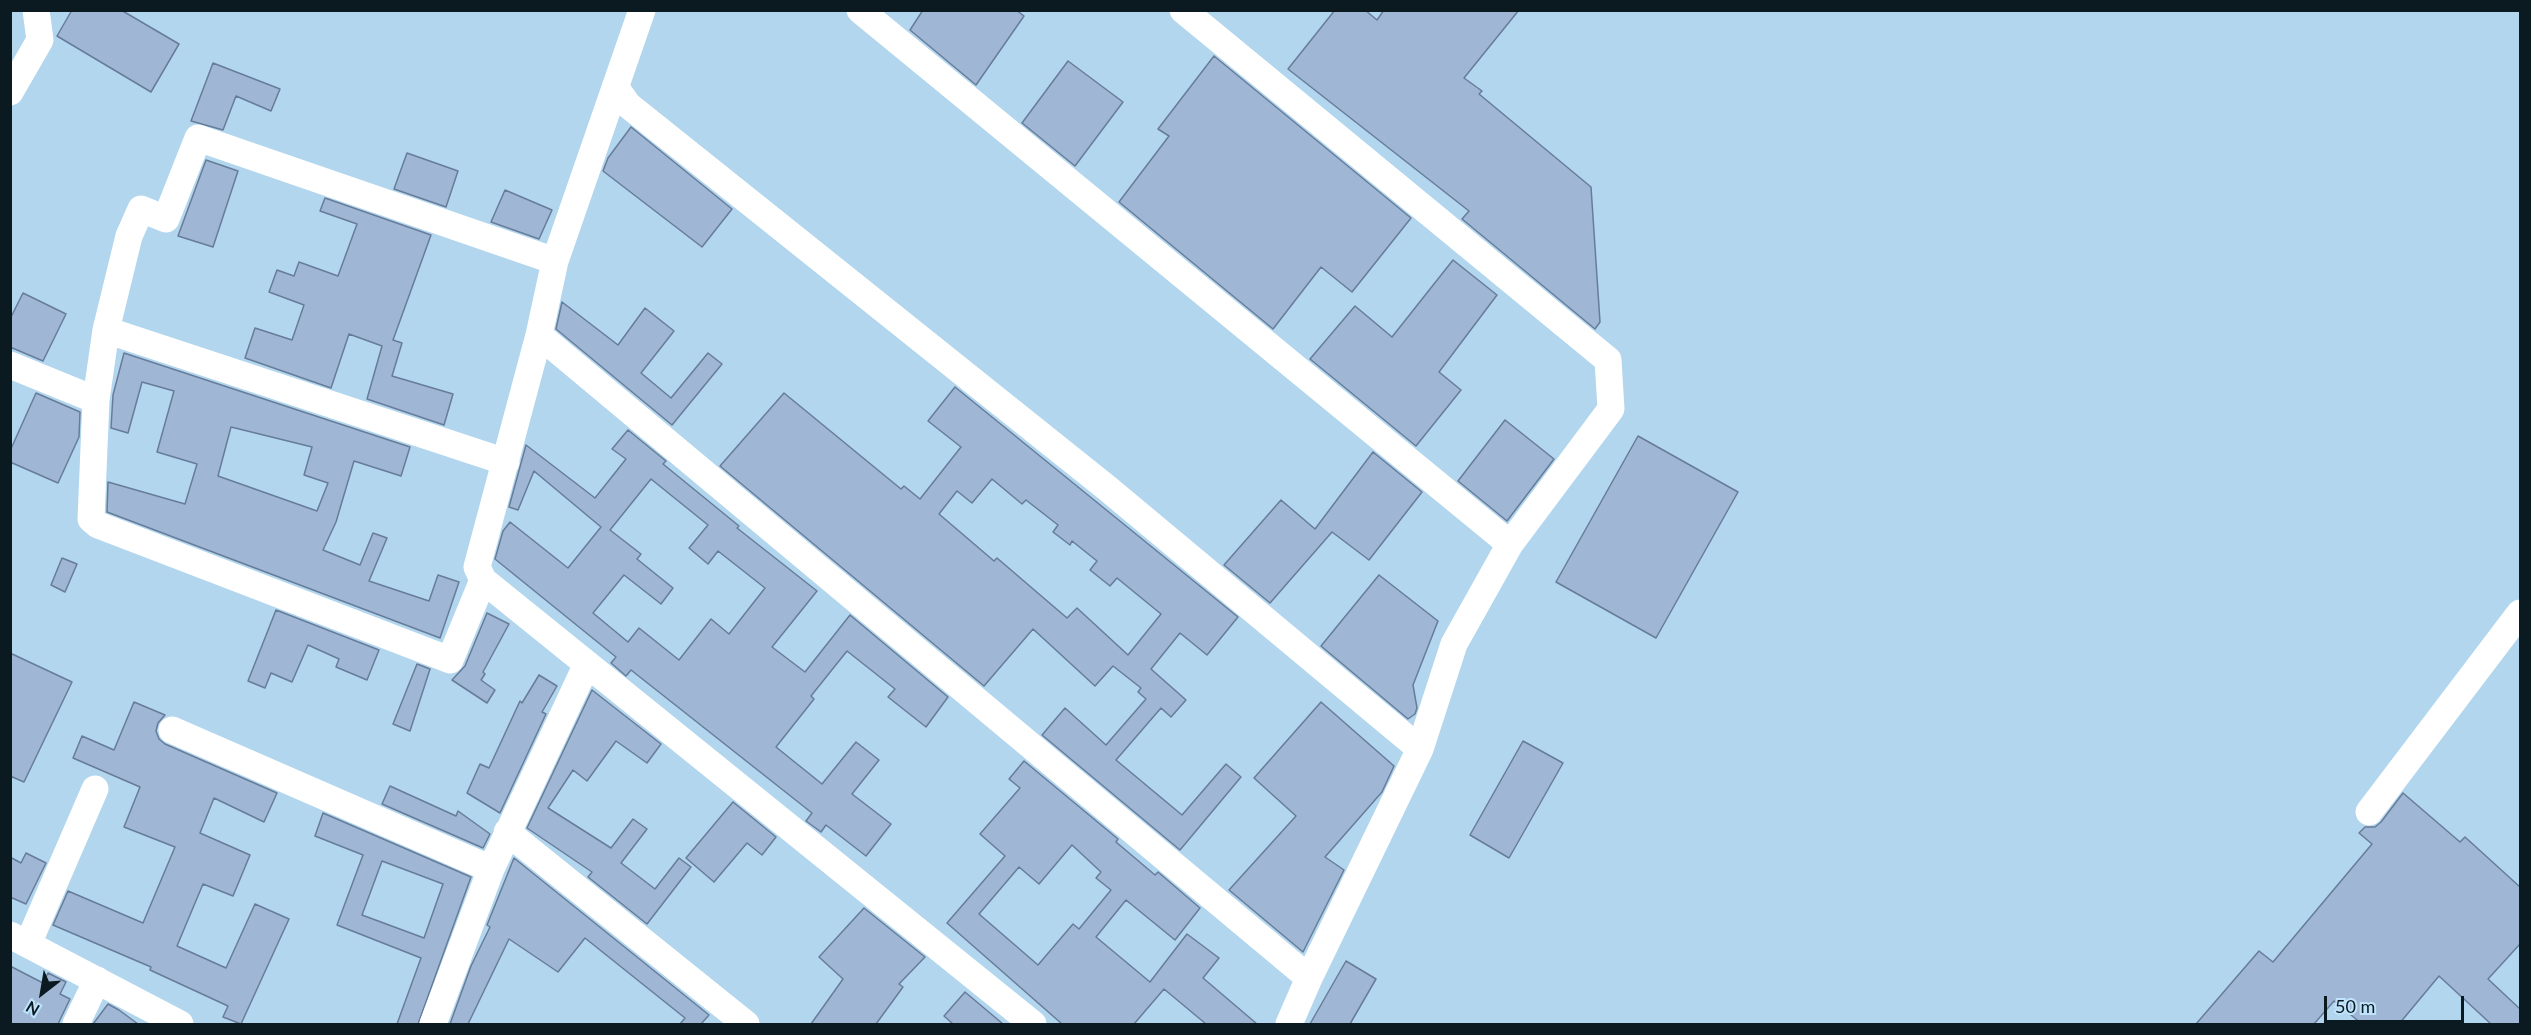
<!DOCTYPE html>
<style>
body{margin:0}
#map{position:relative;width:2531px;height:1035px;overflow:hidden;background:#b1d6ee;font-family:Lato,sans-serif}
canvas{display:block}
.frame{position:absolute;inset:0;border:12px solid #0b1921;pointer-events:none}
.north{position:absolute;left:12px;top:963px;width:60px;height:60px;-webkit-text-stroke:4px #bee3fb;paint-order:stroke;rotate:211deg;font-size:16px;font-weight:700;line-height:24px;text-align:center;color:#0b1921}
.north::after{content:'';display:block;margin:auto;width:21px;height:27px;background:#0b1921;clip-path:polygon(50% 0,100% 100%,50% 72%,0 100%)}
.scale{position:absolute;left:2324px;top:996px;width:140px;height:27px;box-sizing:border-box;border:3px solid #0b1921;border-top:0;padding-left:8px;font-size:18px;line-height:21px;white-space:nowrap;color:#0b1921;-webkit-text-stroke:4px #bee3fb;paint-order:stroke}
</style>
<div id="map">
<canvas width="2531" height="1035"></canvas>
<div class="frame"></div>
<div class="north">N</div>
<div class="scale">50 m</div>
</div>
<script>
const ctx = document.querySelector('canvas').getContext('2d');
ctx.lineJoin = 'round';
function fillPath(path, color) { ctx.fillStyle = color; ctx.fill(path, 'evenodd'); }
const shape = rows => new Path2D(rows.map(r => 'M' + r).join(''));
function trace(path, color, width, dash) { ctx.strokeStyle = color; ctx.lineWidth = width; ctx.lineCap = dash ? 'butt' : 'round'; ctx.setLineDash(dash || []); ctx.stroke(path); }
const building = shape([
 [72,10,121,10,179,44,151,92,57,36,72,10],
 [923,10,1016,10,1024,16,976,85,910,30,923,10],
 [1335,10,1365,10,1377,20,1384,10,1519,10,1464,78,1482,91,1479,94,1591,187,1600,322,1595,329,1462,219,1469,211,1288,69,1335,10],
 [1214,56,1411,218,1352,292,1321,267,1273,329,1119,202,1169,136,1158,129,1214,56],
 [1068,61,1123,102,1075,166,1022,123,1068,61],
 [213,63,280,89,271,111,236,96,223,130,191,121,213,63],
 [631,127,732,209,702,247,603,171,608,158,631,127],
 [407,153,458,171,446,207,394,189,407,153],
 [206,160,238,171,213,247,178,236,206,160],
 [505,190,552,210,539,239,491,222,505,190],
 [325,198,431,235,393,340,402,343,392,376,453,394,444,425,367,399,382,346,349,334,331,388,245,358,255,328,292,340,304,305,269,292,277,270,294,276,299,262,338,276,357,224,320,211,325,198],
 [1453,260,1497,295,1439,372,1461,390,1416,446,1310,359,1355,306,1392,337,1453,260],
 [23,293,66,314,43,361,10,347,10,319,23,293],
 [562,302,618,345,645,308,674,331,641,373,671,398,708,353,722,364,672,425,556,329,562,302],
 [124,353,410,447,401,476,354,461,336,522,323,550,360,565,373,533,387,538,369,581,429,601,438,575,459,582,440,638,107,512,108,482,185,504,197,464,157,452,174,391,142,382,128,433,111,428,113,395,124,353],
 [231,427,312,447,304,475,328,483,317,511,218,476,231,427],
 [955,387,1238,617,1207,655,1180,633,1151,669,1186,700,1171,717,1161,708,1116,760,1182,815,1226,764,1241,777,1180,850,1042,735,1065,708,1106,745,1146,699,1138,692,1141,688,1113,666,1095,686,1033,629,984,686,720,466,784,393,901,489,904,486,920,499,961,447,928,421,955,387],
 [992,479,1022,504,1026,500,1058,525,1053,532,1070,545,1072,541,1097,561,1090,570,1110,586,1117,578,1161,614,1128,655,1077,608,1067,618,997,558,994,561,939,514,957,491,972,503,992,479],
 [36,393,80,412,79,437,58,483,10,462,10,451,36,393],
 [1505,420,1554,459,1507,521,1458,481,1505,420],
 [628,430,666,461,663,464,739,526,737,528,817,591,772,647,805,672,850,615,948,697,926,727,888,697,895,689,847,651,811,696,814,699,776,747,822,784,856,742,879,760,852,794,891,824,866,856,826,825,821,832,806,821,812,813,631,670,626,676,611,663,616,657,495,559,503,531,510,522,568,568,601,527,534,471,518,510,509,507,526,445,595,498,626,459,612,449,628,430],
 [651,479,708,525,689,548,708,564,718,551,765,588,729,634,711,619,679,660,639,628,628,642,593,613,624,575,661,604,673,588,637,559,641,554,610,530,651,479],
 [1638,436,1738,492,1656,638,1556,582,1638,436],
 [1373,452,1422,492,1369,560,1332,532,1270,603,1224,565,1281,500,1315,529,1373,452],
 [62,558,77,564,65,592,51,585,62,558],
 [1379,575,1438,621,1413,685,1417,708,1415,714,1408,719,1321,646,1379,575],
 [276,610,379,650,367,680,336,667,339,659,308,645,292,682,271,673,265,688,248,681,276,610],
 [487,613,509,624,483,672,485,674,481,680,495,690,487,703,452,680,465,666,487,613],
 [10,653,72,682,24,782,10,776,10,653],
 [417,664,430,669,410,731,393,724,417,664],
 [539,675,557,686,542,712,546,714,500,813,467,793,480,764,489,768,520,701,522,703,539,675],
 [592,690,661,744,647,763,616,741,587,781,573,770,548,808,611,848,633,819,647,829,621,863,655,889,679,858,691,867,647,924,588,877,592,872,527,828,592,690],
 [134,702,165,715,158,723,156,731,159,739,165,744,277,793,264,822,214,798,200,833,250,855,233,896,203,884,177,946,226,968,255,904,289,919,241,1024,223,1017,228,1006,150,970,151,967,53,925,68,891,143,923,175,847,124,827,140,787,73,758,82,736,114,750,134,702],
 [1321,702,1394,766,1382,792,1325,857,1344,870,1303,952,1229,890,1296,816,1254,778,1321,702],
 [1523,741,1563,763,1509,858,1470,835,1523,741],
 [1024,761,1118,839,1116,842,1155,875,1158,872,1200,908,1175,940,1126,900,1096,937,1150,982,1187,934,1219,958,1203,978,1257,1024,1206,1024,1164,989,1134,1024,1062,1024,947,923,1005,856,980,834,1020,788,1009,779,1024,761],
 [1072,845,1101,872,1096,878,1111,890,1079,929,1073,924,1038,965,979,914,1019,867,1039,884,1072,845],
 [390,786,456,816,458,811,490,834,483,848,382,804,390,786],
 [2403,793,2460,842,2465,837,2520,887,2520,944,2488,979,2520,1009,2520,1024,2491,1024,2439,976,2399,1024,2362,1024,2334,1001,2314,1024,2196,1024,2259,951,2273,962,2372,844,2359,833,2365,827,2375,827,2381,822,2403,793],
 [733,802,776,837,762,855,747,843,714,882,686,858,733,802],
 [323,813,471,877,418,1024,397,1024,421,958,337,925,363,855,315,836,323,813],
 [382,861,443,884,424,938,362,915,382,861],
 [26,853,46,863,26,904,10,897,10,857,21,863,26,853],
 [514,858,709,1015,701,1024,680,1024,685,1018,585,938,558,972,509,939,468,1024,450,1024,471,966,490,927,487,925,514,858],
 [864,908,925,957,899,984,903,987,876,1024,811,1024,843,979,819,957,864,908],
 [1346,961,1376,979,1350,1024,1310,1024,1346,961],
 [10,966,43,983,48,973,66,982,60,994,70,999,58,1024,10,1024,10,966],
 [965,992,1003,1024,953,1024,944,1016,965,992],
 [108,1004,119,1010,138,1024,93,1024,108,1004]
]);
fillPath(building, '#9fb6d5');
trace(building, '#677c99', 1.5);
trace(shape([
 [642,10,555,261,539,335,477,567,483,580,1033,1024],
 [860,10,1510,544,1454,644,1420,749],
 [1183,10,1608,360,1611,409,1510,544],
 [616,88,628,105,1107,488,1420,749,1309,978,1289,1024],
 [10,92,40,40,36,10],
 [106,330,129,236,141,209,166,219,198,138,555,261],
 [539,335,1309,978],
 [10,365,96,400,91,519,98,525,450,660,483,580],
 [96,400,106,330,506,462],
 [172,730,491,869],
 [2369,812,2520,613],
 [507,832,746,1024],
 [10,935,180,1024],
 [28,944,95,789],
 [76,1024,97,980],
 [433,1024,491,869,587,664]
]), '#fff', 27);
</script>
